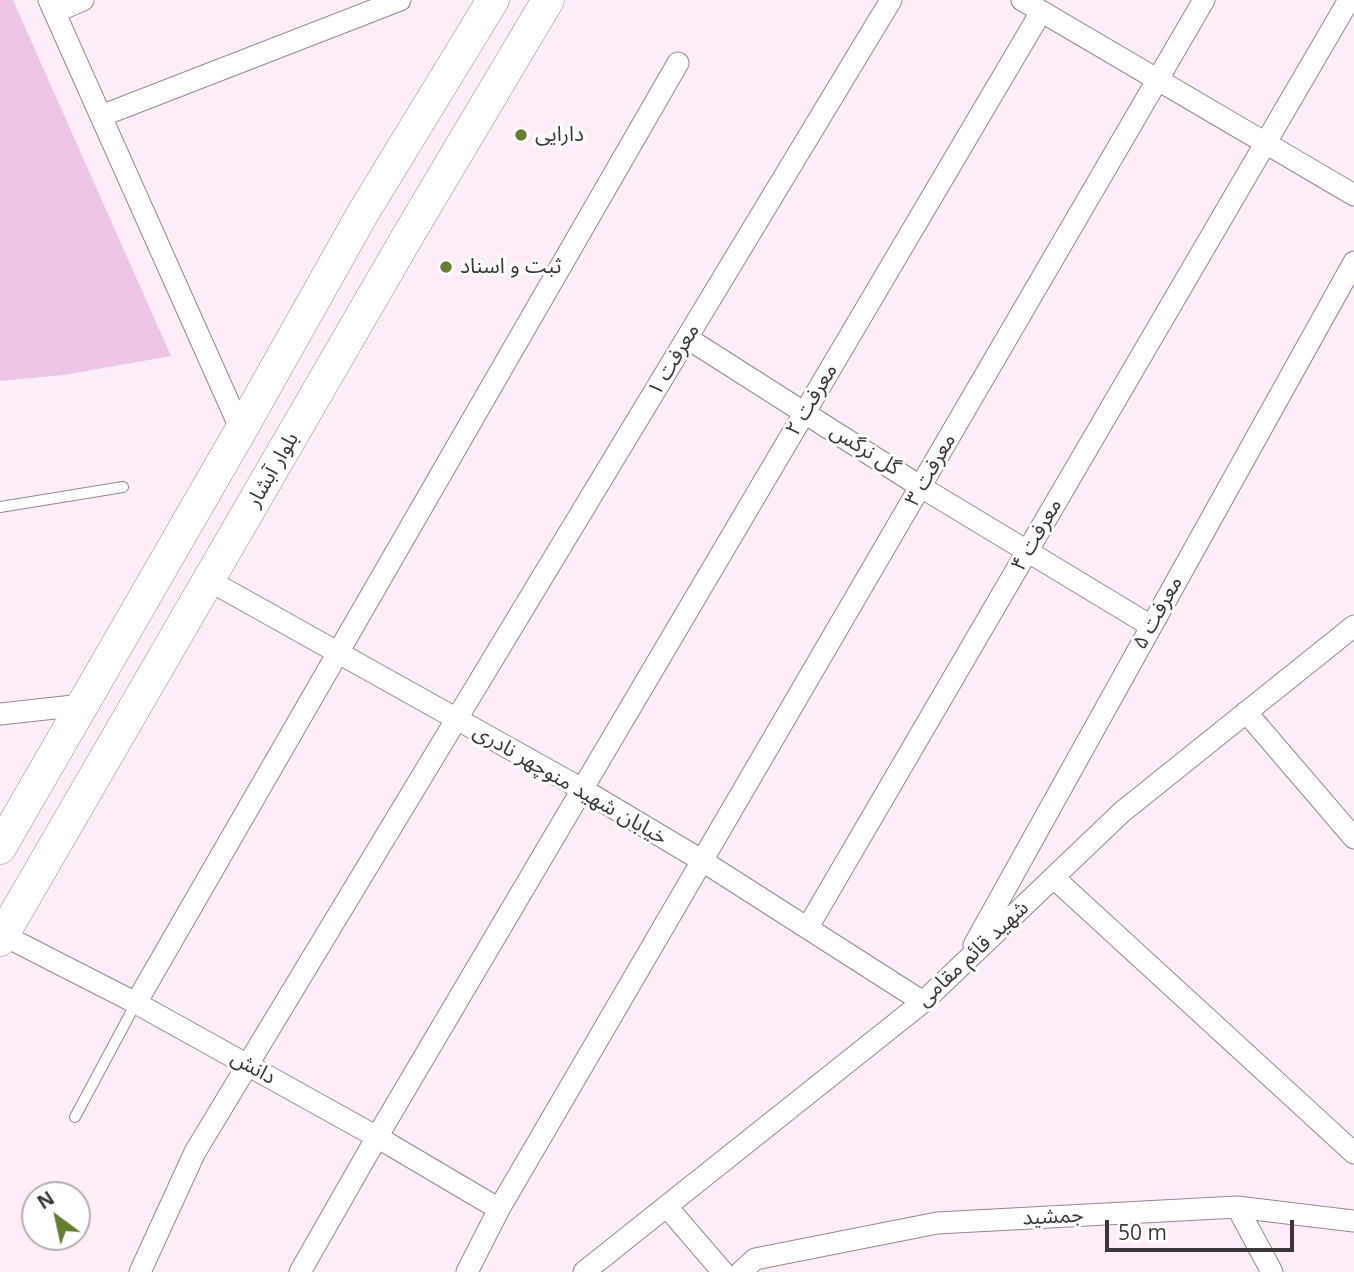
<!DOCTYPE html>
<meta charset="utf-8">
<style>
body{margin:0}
#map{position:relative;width:1354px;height:1272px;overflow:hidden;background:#fdedf9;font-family:"Open Sans",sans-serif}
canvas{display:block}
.north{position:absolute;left:21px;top:1181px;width:70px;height:70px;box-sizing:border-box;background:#fff;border:2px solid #b1afb1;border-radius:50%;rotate:327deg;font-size:19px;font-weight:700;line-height:28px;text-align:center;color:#3d363b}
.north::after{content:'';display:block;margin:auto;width:24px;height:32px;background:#667e31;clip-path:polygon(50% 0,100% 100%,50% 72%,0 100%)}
.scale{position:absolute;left:1105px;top:1220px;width:189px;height:32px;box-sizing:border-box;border:4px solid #3d363b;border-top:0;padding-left:9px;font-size:21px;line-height:24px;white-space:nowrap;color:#3d363b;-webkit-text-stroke:5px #fff;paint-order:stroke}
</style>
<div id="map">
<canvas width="1354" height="1272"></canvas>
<div class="north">N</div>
<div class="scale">50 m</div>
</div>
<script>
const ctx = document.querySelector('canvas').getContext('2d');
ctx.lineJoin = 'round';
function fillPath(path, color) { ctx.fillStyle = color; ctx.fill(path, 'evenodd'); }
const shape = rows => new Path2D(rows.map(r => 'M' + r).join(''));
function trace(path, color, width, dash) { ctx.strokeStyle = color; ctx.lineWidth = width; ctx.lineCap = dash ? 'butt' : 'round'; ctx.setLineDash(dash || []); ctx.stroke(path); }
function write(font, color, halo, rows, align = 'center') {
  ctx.font = font + ' "Open Sans","Noto Sans Arabic",sans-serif'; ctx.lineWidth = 6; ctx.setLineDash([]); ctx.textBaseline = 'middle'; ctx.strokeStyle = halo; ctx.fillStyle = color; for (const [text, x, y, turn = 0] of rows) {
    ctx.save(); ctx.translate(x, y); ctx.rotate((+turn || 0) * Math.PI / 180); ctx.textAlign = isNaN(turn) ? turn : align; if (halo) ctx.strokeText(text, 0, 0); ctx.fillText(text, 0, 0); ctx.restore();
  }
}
fillPath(shape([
 [0,0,13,0,171,356,64,375,0,381]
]), '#ecc6e3');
const lane = shape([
 [0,507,123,487],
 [75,1117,136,1003]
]);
const street = shape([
 [49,0,241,430],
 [1022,0,1354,195],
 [55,12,83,0],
 [101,116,400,0],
 [687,338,921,487,1151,626],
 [210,581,582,789,701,860,923,1002],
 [1246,712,1354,838],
 [0,714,82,705],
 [1054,878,1354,1153],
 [808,927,1349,0],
 [3,935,136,1003,377,1137,499,1209],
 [974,945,1354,262],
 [136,1003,678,63],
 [667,1207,723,1272],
 [1237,1207,1272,1272],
 [140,1272,195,1152,891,0],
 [300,1272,377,1137,1041,12],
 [467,1272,499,1209,1204,0],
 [584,1272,923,1002,1122,812,1354,626],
 [741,1272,755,1259,937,1223,1237,1207,1354,1221]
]);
const secondary = shape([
 [0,848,241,430,363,213,493,0],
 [0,940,406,239,548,0]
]);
trace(lane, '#988694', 12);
trace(street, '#988694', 23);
trace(secondary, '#988694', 33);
trace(lane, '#fff', 10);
trace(street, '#fff', 21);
trace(secondary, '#fff', 32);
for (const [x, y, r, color] of [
 [521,135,7,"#667e31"],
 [446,267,7,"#667e31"]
]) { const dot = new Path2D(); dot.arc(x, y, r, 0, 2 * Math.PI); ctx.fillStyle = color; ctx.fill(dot); trace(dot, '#fff', 2.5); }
write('21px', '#3d363b', '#fff', [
 ["دارایی",535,135],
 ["ثبت و اسناد",460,267]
], 'left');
write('21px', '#3d363b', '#fff', [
 ["معرفت ۱",674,360,-59],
 ["معرفت ۲",812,400,-59],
 ["گل نرگس",865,450,32],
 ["بلوار آبشار",273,470,-60],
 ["معرفت ۳",931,470,-60],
 ["معرفت ۴",1037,535,-60],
 ["معرفت ۵",1158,613,-61],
 ["خیابان شهید منوچهر نادری",570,785,30],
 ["شهید قائم مقامی",973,954,-43],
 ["دانش",253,1068,29],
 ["جمشید",1053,1217,-3]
]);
</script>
